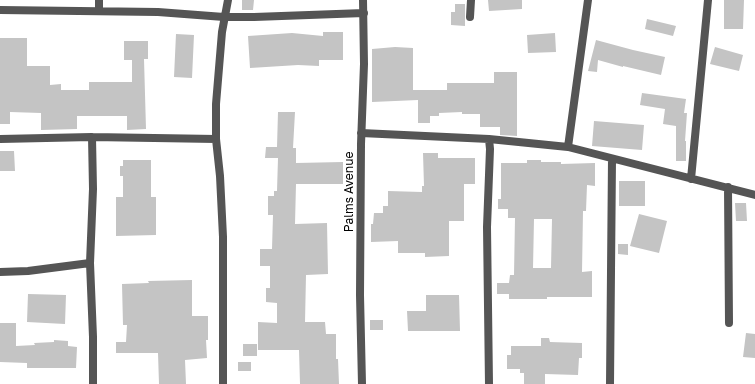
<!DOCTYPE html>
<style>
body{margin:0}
canvas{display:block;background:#fff}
</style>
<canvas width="755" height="384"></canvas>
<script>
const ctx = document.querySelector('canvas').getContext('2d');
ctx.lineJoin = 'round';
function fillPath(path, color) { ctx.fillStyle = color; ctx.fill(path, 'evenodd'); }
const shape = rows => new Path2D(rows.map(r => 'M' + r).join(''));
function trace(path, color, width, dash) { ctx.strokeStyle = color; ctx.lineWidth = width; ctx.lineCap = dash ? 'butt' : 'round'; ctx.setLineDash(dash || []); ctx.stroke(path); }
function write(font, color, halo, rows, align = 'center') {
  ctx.font = font + ' "Golos Text",sans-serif'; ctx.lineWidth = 4; ctx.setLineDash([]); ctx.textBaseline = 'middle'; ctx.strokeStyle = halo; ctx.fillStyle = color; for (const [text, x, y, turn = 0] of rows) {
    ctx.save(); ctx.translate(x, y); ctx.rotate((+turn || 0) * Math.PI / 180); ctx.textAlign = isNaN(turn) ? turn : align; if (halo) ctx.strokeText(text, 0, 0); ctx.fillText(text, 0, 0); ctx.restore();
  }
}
fillPath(shape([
 [242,0,254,0,253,10,242,10],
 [488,0,522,0,522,9,489,11],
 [724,0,744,0,743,29,724,29],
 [455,4,465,4,465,26,451,25,451,12,455,12],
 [647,19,676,26,673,36,645,29],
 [323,32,343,32,343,60,319,60,319,66,298,65,250,68,248,36,292,33,323,36],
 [555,33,556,52,528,53,527,35],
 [176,34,194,35,192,78,174,77],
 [0,38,27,38,27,66,50,66,50,85,61,84,61,90,89,90,89,82,132,82,132,60,124,60,124,41,148,41,148,59,144,59,146,129,127,130,127,116,77,116,77,129,41,130,41,113,10,112,10,124,0,124],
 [596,40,633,50,665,57,661,75,623,66,623,67,598,60,597,72,588,71],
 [395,47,413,48,413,90,447,90,447,83,494,83,494,72,517,72,517,136,500,135,500,127,480,127,480,114,462,114,462,112,439,113,439,116,430,116,430,123,418,123,418,100,372,102,372,49],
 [715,47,743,55,739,71,710,64],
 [642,93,686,99,684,113,687,113,685,141,686,141,686,161,676,161,676,126,663,124,665,109,640,105],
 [278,112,295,112,293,148,296,148,296,163,343,162,343,184,296,184,295,224,327,223,328,274,306,275,305,322,325,322,326,334,336,334,336,359,338,359,339,384,300,384,299,350,258,350,258,322,277,323,277,303,266,302,266,288,270,288,270,266,260,266,260,249,272,249,273,215,268,215,268,196,274,196,274,191,277,191,278,158,265,158,266,147,277,147],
 [594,121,644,125,642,150,592,146],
 [0,151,14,151,15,171,0,171],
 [423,153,438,153,438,158,475,158,475,184,464,184,464,221,449,221,449,256,425,257,425,253,398,253,398,241,371,242,371,224,373,224,374,213,383,213,383,206,388,206,388,191,422,192,422,186,424,186],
 [123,160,151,160,151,197,156,197,156,235,116,236,116,197,123,197,123,176,120,176,120,166,123,166],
 [527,160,541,160,541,162,561,162,561,164,595,163,595,186,587,185,586,211,583,211,582,272,592,271,592,297,547,297,547,299,509,299,509,294,497,294,497,283,509,283,510,275,514,275,515,218,508,218,508,209,498,209,498,199,501,199,501,163,527,163],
 [534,219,552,219,551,268,533,268],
 [619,181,645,181,645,206,619,206],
 [735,203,746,203,747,221,736,221],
 [639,214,667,221,659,253,630,246],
 [618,244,628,244,628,255,618,254],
 [192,280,192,316,208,316,208,340,206,340,207,358,185,360,186,384,159,384,158,353,116,353,116,342,126,342,127,325,123,325,122,284,149,283,148,281],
 [28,294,66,295,65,324,27,322],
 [426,295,459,295,460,331,408,331,407,311,426,311],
 [370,320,383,320,383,330,370,330],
 [0,323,16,323,16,346,35,345,34,343,54,342,54,340,68,341,68,346,77,347,76,368,27,368,27,363,0,362],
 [746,333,755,334,755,358,743,357],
 [541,338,549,338,550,342,582,343,582,358,579,358,578,375,545,374,545,384,524,384,524,373,520,373,520,369,507,369,507,355,511,355,511,346,541,346],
 [243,344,257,344,257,356,243,356],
 [238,362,251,362,251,371,238,371]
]), '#c4c4c4');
trace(shape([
 [99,0,99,11],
 [0,10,158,12,224,17,254,17,364,13],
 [470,17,471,0],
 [361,133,489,139,568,147,755,195],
 [92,137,93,189,90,263,93,337,93,384],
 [0,139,92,137,216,139],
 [489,139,490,149,487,227,489,384],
 [568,147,588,0],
 [691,179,708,0],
 [728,187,729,323],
 [0,272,28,271,90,263],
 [223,384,223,237,220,176,216,139,216,104,222,32,228,0],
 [362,384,360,295,361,144,364,64,363,0],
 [610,384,612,159]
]), '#555', 8);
write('12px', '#000', '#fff', [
 ["Palms Avenue",349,192,-90]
]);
</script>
